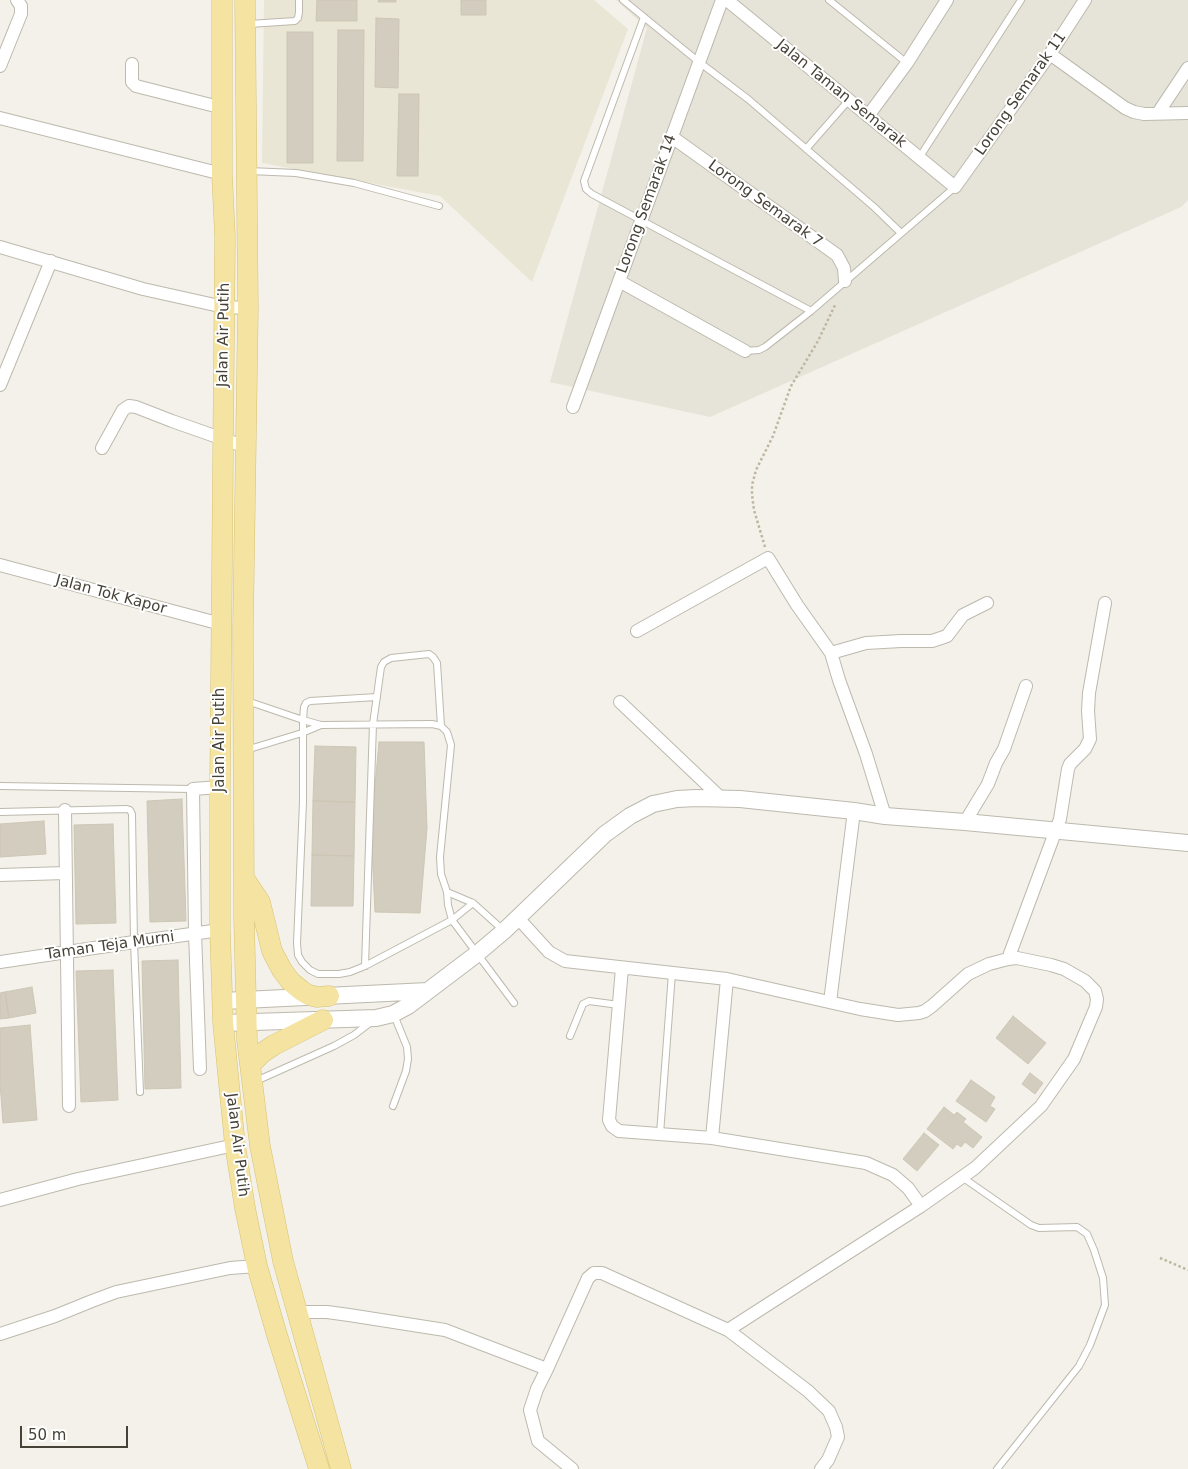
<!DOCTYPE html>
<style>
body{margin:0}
#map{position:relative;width:1188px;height:1469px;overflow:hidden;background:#f3f1e9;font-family:"DejaVu Sans",sans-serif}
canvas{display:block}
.scale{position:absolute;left:20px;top:1426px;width:108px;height:22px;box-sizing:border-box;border:2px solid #464238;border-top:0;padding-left:6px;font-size:15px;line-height:18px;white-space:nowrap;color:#464238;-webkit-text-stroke:4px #fff;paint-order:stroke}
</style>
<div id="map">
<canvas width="1188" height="1469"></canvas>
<div class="scale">50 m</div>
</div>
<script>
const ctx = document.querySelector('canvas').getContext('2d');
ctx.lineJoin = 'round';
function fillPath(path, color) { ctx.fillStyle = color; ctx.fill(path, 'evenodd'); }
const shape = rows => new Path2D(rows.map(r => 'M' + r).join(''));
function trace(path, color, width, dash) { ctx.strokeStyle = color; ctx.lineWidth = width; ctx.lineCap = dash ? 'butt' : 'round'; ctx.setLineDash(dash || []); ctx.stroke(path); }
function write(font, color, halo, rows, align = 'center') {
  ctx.font = font + ' "DejaVu Sans",sans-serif'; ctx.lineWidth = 4; ctx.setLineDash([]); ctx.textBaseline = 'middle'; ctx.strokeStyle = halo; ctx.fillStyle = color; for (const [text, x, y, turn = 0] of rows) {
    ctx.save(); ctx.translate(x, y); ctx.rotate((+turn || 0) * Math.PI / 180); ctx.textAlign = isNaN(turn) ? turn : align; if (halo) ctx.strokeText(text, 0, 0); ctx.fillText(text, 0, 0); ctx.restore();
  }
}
fillPath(shape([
 [616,0,1188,0,1188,200,1181,207,710,417,550,382,647,28]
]), '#e6e3d8');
fillPath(shape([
 [264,0,594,0,628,29,532,282,440,196,262,163]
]), '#eae6d5');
const building = shape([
 [317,0,357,0,357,21,316,21,317,0],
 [379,0,396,0,396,2,378,2,379,0],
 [461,0,486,0,486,15,461,15,461,0],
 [376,18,399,19,398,88,375,87,376,18],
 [338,30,364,30,363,161,337,161,338,30],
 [287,32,313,32,313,163,287,163,287,32],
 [399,94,419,94,418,176,397,176,399,94],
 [379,742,424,742,427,828,420,913,375,912,371,829,379,742],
 [315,746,356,747,355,802,313,801,315,746],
 [182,799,186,921,150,922,147,801,182,799],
 [313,801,355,802,354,856,312,855,313,801],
 [44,821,46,854,0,857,0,824,44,821],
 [113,824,116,923,76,924,74,825,113,824],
 [312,855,354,856,353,906,311,906,312,855],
 [178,960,181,1088,145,1089,142,961,178,960],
 [113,970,118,1100,81,1102,76,971,113,970],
 [32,987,36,1013,9,1018,5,992,32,987],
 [5,992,9,1018,0,1019,0,993,5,992],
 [1013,1016,1046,1043,1028,1064,996,1038,1013,1016],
 [30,1025,37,1120,3,1123,0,1083,0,1028,30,1025],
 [1030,1073,1043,1083,1035,1094,1022,1084,1030,1073],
 [971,1080,995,1097,990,1106,995,1109,986,1122,956,1101,971,1080],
 [944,1107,954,1115,957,1112,966,1119,963,1122,982,1137,973,1148,965,1142,961,1147,957,1144,953,1149,927,1129,944,1107],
 [924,1133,939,1145,917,1171,903,1159,924,1133]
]);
fillPath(building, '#d3cdc0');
trace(building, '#cdc6b4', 1);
const service = shape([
 [623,0,699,62,748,99,874,207,901,233],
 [829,0,907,63],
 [644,17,584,181,586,189,592,194,811,311],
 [249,24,295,21,298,18,299,12,299,0],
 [806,149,849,100],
 [919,158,1021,0],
 [249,171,296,173,354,183,439,206],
 [745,351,759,350,765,347,811,311,955,187],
 [377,697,310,701,306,703,304,707,303,720,303,802,297,943,298,955,302,962,310,970,318,974,339,974,350,972,365,966,452,920,473,903],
 [247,701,303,720,321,725,432,724,441,726],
 [246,750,302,733,321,725],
 [0,786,193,789],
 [0,812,127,809,130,810,132,814,134,942,140,1092],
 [447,892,473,903,503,930],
 [365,966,373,724,381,667,384,662,391,658,429,654,433,657,437,663,441,726,447,732,451,745,440,857,441,874,447,892,448,905,452,920,514,1003],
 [570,1036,583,1004,589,1001,619,1005],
 [256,1081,334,1046,354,1035,371,1022],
 [393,1106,406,1071,408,1059,407,1047,394,1015],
 [660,1134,672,973],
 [962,1177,1031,1225,1039,1228,1077,1227,1087,1234,1094,1250,1103,1278,1105,1305,1090,1345,1079,1366,997,1469]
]);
const minor = shape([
 [727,0,955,187,1050,54,1085,0],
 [1050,54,1125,108,1134,112,1144,114,1188,113],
 [132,64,132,82,136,86,223,108],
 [0,66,21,14,21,6,17,0],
 [1158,113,1188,68],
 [868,116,907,63,947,0],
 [0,118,222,174],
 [672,137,837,255,844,268,845,281],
 [0,247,143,289,224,307,248,308],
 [619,281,745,351],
 [0,385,51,261],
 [573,407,722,0],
 [102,448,123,410,129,406,136,407,172,421,246,447],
 [0,565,221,624],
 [637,631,768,558,797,605,831,653,839,680,866,754,885,816],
 [831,653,866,643,901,641,932,641,947,636,963,615,987,603],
 [620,702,721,798],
 [65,810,69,1106],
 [965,822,988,784,996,763,1004,749,1026,686],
 [0,875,65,873],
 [518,918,549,952,565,961,727,979,860,1009,898,1015,919,1013,925,1011,932,1006,968,974,989,964,1008,959,1017,958,1051,965,1064,969,1085,981,1095,991,1097,999,1096,1007,1074,1059,1041,1106,975,1168,921,1206,728,1330,808,1391,829,1411,836,1427,838,1437,828,1460,821,1469],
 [1008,959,1060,819,1068,769,1070,764,1085,749,1090,739,1088,711,1089,693,1105,603],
 [0,962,134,942,220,930],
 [622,968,609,1120,612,1126,619,1131,712,1138,866,1163,893,1175,908,1188,921,1206],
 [830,1002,854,811],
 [200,1069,195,933,193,789,220,787],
 [712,1138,727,979],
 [0,1200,78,1179,235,1145],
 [297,1312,327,1312,349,1315,445,1330,547,1369,537,1389,530,1410,538,1441,572,1469],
 [0,1334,55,1316,92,1301,116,1292,230,1268,257,1266],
 [547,1369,588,1278,594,1273,602,1273,728,1330]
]);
const tertiary = shape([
 [223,1001,428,991],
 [223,1023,376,1018,393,1014,408,1006,478,953,504,931,605,834,630,816,653,804,677,799,696,798,740,799,854,811,885,816,965,822,1188,843]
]);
const primary = shape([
 [222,0,222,174,225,237,220,787,220,930,223,1023,235,1145,245,1208,257,1266,277,1335,319,1469],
 [245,0,248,308,243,629,244,918,247,1040,260,1146,283,1261,341,1469],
 [244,878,260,902,272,951,282,970,291,982,302,991,309,995,317,997,329,996],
 [250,1065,262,1053,274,1045,323,1020]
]);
trace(service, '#bdb9ad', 8);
trace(minor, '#bdb9ad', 14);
trace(tertiary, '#bdb9ad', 18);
trace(primary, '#d7c273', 21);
trace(shape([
 [765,547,754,510,752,495,752,485,756,470,773,436,791,386,818,341,835,305],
 [1160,1258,1188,1270]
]), '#beb6a0', 2.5, [2.5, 2.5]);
trace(service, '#fff', 6);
trace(minor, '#fff', 12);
trace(tertiary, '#fff', 16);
trace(primary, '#f4e3a1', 20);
write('15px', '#464238', '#fff', [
 ["Jalan Taman Semarak",841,94,39],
 ["Lorong Semarak 11",1021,94,-55],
 ["Lorong Semarak 14",647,204,-70],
 ["Lorong Semarak 7",765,204,36],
 ["Jalan Air Putih",224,335,-89],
 ["Jalan Tok Kapor",111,595,15],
 ["Jalan Air Putih",220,740,-90],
 ["Taman Teja Murni",110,946,-8],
 ["Jalan Air Putih",237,1145,83]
]);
</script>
